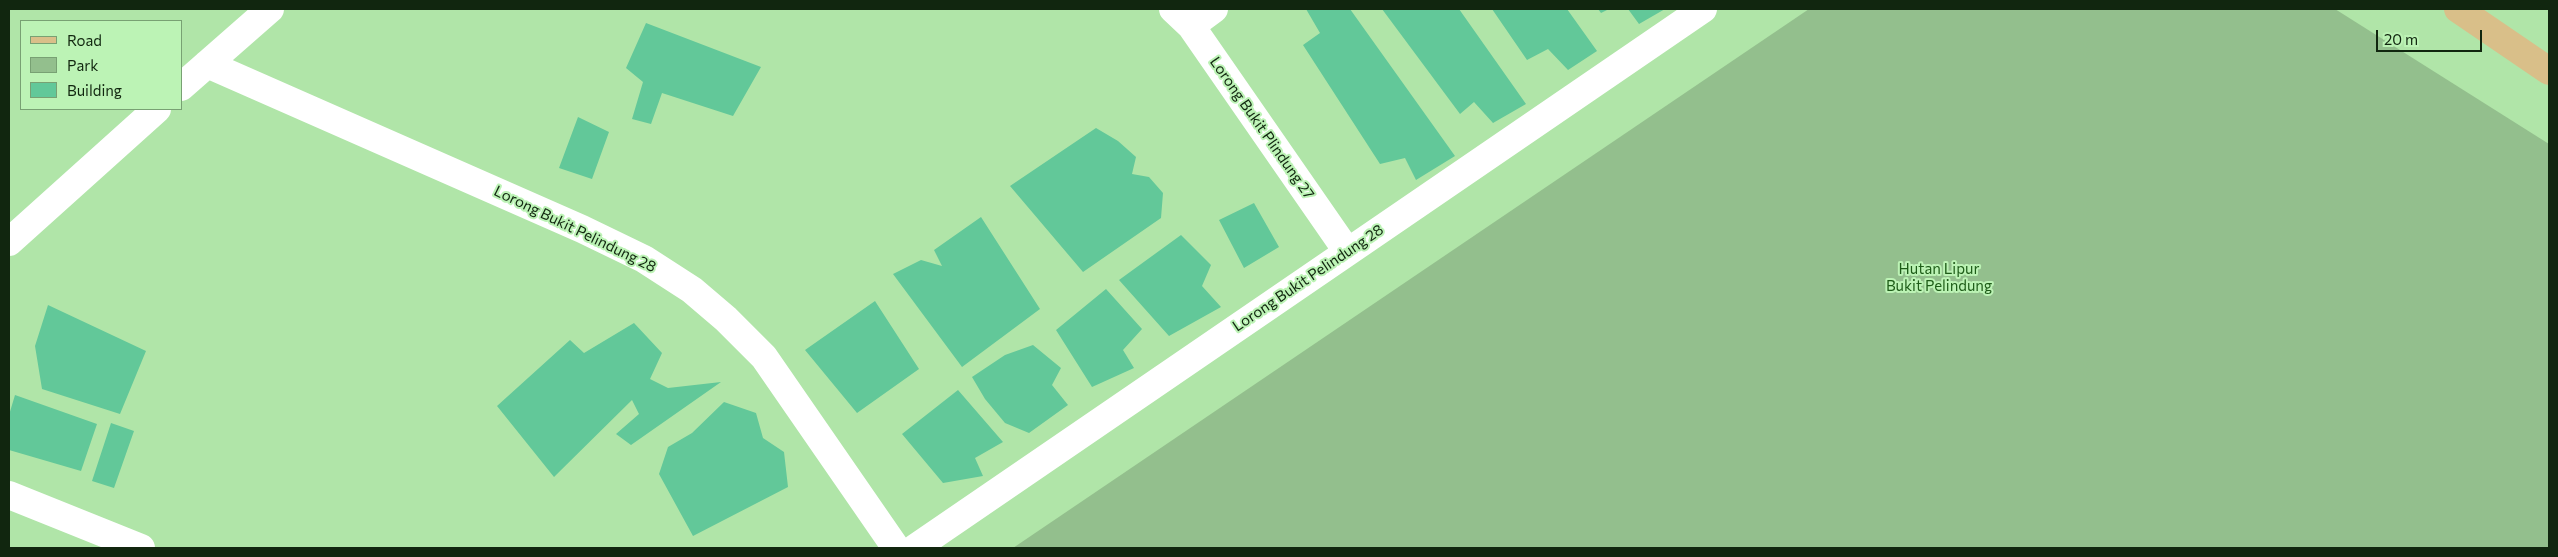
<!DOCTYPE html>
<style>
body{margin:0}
#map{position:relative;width:2558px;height:557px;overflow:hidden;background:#b0e5a8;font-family:Commissioner,sans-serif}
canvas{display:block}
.frame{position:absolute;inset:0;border:10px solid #11260f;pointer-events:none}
.legend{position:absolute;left:20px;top:20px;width:162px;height:90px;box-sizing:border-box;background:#bcf3b5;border:1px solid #78a173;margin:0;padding:6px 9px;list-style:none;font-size:15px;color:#11260f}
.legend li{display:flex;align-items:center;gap:10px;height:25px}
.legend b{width:25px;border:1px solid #78a173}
.scale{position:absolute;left:2376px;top:30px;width:106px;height:22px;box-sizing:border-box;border:2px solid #11260f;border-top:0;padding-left:6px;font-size:15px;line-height:18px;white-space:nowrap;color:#11260f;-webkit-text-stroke:4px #bcf3b5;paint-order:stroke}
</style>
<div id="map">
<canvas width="2558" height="557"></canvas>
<div class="frame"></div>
<ul class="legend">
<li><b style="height:6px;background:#d9bf89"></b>Road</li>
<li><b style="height:14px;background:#93bf8d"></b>Park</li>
<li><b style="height:14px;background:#62c899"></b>Building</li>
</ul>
<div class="scale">20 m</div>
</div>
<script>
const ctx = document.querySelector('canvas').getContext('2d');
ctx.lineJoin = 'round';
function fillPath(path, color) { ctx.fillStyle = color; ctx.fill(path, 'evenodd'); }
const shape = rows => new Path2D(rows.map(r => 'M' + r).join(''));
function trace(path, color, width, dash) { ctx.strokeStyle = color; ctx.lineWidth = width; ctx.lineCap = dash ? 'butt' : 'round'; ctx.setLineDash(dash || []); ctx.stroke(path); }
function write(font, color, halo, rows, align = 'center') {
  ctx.font = font + ' Commissioner,sans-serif'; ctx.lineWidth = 4; ctx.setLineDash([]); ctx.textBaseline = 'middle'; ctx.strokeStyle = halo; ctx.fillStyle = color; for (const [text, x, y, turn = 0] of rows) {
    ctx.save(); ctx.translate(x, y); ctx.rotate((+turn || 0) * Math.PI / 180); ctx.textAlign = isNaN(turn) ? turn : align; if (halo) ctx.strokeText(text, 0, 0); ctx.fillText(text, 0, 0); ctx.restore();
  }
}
fillPath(shape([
 [1809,9,2335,9,2549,144,2549,548,1013,548]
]), '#93bf8d');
fillPath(shape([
 [1306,9,1350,9,1455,156,1416,180,1405,158,1380,164,1303,45,1320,33],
 [1382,9,1459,9,1526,104,1493,123,1474,102,1460,114],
 [1492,9,1567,9,1597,51,1568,70,1548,49,1527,60],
 [1598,9,1609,9,1601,13],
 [1628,9,1665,9,1639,24],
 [646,23,761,67,733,116,662,93,651,124,632,119,643,82,626,68],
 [578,117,609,132,592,179,559,168],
 [1096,128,1118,141,1136,157,1132,174,1149,177,1163,193,1161,218,1083,272,1010,186],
 [1254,203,1279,247,1244,268,1219,220],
 [981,217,1040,309,962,367,893,274,921,260,942,266,934,250],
 [1181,235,1211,265,1202,286,1221,307,1169,336,1119,280],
 [1106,289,1142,329,1123,350,1134,368,1092,387,1056,330],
 [875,301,919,369,857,413,805,350],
 [48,305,146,351,120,414,42,389,35,346],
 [634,323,662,353,650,379,668,388,721,382,631,445,616,434,639,414,632,400,554,477,497,406,570,340,584,353],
 [1033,345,1061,368,1052,385,1068,405,1029,433,1005,423,985,399,972,377,1005,355],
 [958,390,1003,442,975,458,983,476,943,483,902,434],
 [15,395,97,424,81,471,9,450,9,415],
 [724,402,756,413,763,438,784,452,788,487,693,536,659,474,668,447,692,433],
 [111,423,134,431,114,488,92,481]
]), '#62c899');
trace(shape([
 [1173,9,1191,26,1347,251],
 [1191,26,1214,9],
 [207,64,582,229,644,259,692,290,726,319,764,357,896,548],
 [181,87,270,9],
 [9,242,157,109],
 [9,495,141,548],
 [915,548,1703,9]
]), '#fff', 28);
trace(shape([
 [2458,9,2549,71]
]), '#d9bf89', 28);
write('15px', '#11260f', '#bcf3b5', [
 ["Lorong Bukit Plindung 27",1262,128,55],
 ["Lorong Bukit Pelindung 28",575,229,26],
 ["Lorong Bukit Pelindung 28",1308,278,-34]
]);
write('15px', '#1e5c18', '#bcf3b5', [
 ["Hutan Lipur",1939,269],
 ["Bukit Pelindung",1939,286]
]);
</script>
